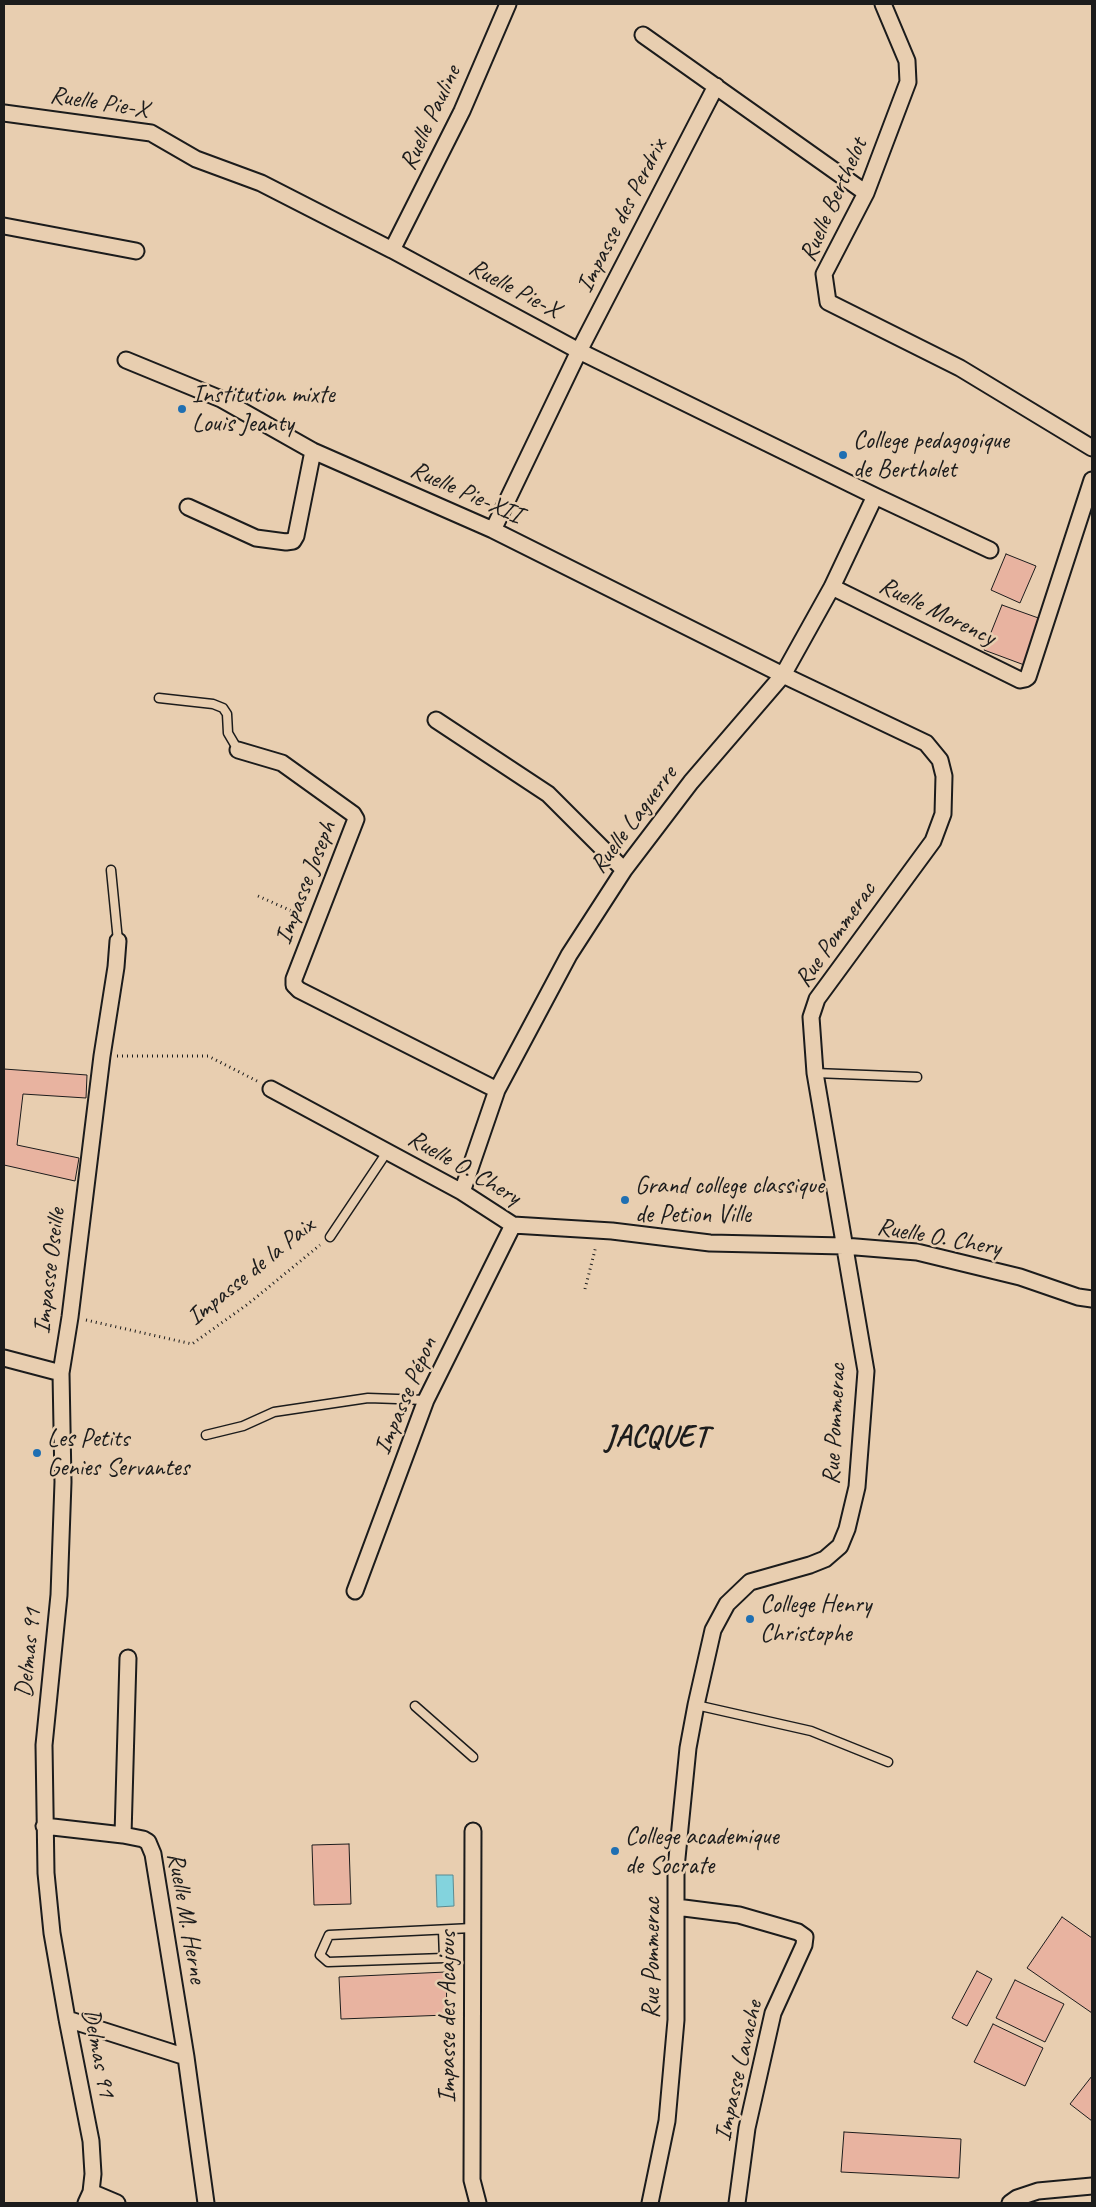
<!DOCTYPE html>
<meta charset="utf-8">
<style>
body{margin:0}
#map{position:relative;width:1096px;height:2207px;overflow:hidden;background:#e8ceb0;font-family:Caveat,sans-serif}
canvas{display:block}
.frame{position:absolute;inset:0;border:5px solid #1c1c1c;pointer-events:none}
</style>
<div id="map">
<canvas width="1096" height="2207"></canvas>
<div class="frame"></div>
</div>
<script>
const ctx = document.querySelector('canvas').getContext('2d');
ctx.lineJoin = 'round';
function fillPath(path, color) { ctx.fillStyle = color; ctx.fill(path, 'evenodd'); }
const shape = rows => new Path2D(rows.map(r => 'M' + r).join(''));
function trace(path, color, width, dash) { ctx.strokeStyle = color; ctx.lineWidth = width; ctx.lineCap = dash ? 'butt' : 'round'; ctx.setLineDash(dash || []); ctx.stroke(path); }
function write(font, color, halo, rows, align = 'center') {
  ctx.font = font + ' Caveat,sans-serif'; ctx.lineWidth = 5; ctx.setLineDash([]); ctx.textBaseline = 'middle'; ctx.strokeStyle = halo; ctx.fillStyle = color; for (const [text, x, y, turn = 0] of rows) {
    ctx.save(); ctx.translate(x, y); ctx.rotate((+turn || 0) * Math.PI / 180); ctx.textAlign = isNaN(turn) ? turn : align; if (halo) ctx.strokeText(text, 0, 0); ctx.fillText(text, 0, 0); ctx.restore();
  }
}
const water = shape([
 [436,1875,453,1875,454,1906,437,1907,436,1875]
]);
fillPath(water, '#83d3dd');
trace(water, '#5a8a90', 1);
const building = shape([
 [1006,554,1036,566,1020,603,991,590,1006,554],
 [1002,605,1044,620,1027,666,984,650,1002,605],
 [4,1069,87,1075,86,1098,23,1094,17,1145,79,1158,75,1181,4,1165,4,1069],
 [349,1844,351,1904,314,1905,312,1845,349,1844],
 [1062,1917,1092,1938,1092,2013,1027,1968,1062,1917],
 [977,1971,992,1979,967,2026,952,2018,977,1971],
 [446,1972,447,2015,341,2019,339,1977,446,1972],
 [1015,1980,1064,2004,1045,2042,996,2018,1015,1980],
 [993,2024,1043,2048,1025,2086,974,2062,993,2024],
 [1092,2076,1092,2121,1070,2104,1092,2076],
 [844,2132,961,2139,959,2178,841,2172,844,2132]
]);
fillPath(building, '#e8b3a0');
trace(building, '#1c1c1c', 1);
const lane = shape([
 [159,698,213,704,223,708,227,714,228,733,238,750],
 [111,870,118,941],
 [815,1073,917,1077],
 [330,1237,387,1152],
 [206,1435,243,1426,274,1412,368,1398,426,1400],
 [696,1705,811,1731,888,1762],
 [415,1706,473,1757],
 [443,1930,444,1958,328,1962,320,1955,329,1935,472,1928]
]);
const street = shape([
 [883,4,907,61,908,82,866,193,824,274,828,302,960,368,1092,448],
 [643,35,866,193],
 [4,113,151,133,196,159,261,183,392,250,579,351,875,496,990,550],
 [4,226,136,251],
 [392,250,462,111,508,4],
 [126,360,221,399,313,451,493,530,783,675,926,743,940,760,944,776,943,814,933,841,817,999,811,1017,815,1073,866,1371,857,1487,847,1529,840,1546,825,1559,810,1565,750,1582,727,1604,713,1630,696,1705,688,1748,676,1868,676,2020,667,2121,650,2203],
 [188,507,256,538,286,542,293,541,296,536,313,451],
 [493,530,579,351,716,86],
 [832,587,1020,680,1025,679,1028,677,1092,480],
 [436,720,548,794,624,870],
 [238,750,282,763,353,814,356,819,294,979,294,985,299,990,497,1090],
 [271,1089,462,1192,513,1225,612,1231,710,1243,844,1246,917,1252,1020,1277,1078,1297,1092,1299],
 [462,1192,497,1090,569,955,624,870,691,782,783,675,832,587,875,496],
 [4,1358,61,1373],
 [355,1591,426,1400,513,1225],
 [128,1658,123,1835,143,1839,148,1842,153,1854,186,2057,206,2203],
 [44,1826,123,1835],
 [473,1831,472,2180,478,2203],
 [676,1907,739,1915,798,1932,805,1937,804,1945,773,2013,747,2128,737,2203],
 [67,2019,186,2057],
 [91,2192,117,2203],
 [86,2203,91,2192,93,2174,91,2141,67,2019,52,1933,46,1873,44,1745,59,1595,63,1482,61,1373,70,1317,102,1056,116,967,118,941],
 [1010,2203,1017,2198,1038,2191,1092,2186]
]);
trace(lane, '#1c1c1c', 11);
trace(street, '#1c1c1c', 19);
trace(shape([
 [258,896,303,916],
 [117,1056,208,1056,257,1081],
 [585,1289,596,1246],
 [86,1320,192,1344,248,1304,320,1245]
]), '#1c1c1c', 3, [1, 4]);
trace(lane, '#e8ceb0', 8);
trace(street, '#e8ceb0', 15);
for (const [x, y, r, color] of [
 [182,409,5,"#1f6fb2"],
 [843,455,5,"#1f6fb2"],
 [625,1200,5,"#1f6fb2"],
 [37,1453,5,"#1f6fb2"],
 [750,1619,5,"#1f6fb2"],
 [615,1851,5,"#1f6fb2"]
]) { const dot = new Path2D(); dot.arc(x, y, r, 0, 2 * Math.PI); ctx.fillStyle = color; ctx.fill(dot); trace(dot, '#e8ceb0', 2); }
write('25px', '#1c1c1c', '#e8ceb0', [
 ["Ruelle Pie-X",99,103,9],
 ["Ruelle Pauline",431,118,-65],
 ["Ruelle Berthelot",834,200,-66],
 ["Impasse des Perdrix",622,216,-63],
 ["Ruelle Pie-X",514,289,28],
 ["Ruelle Pie-XII",466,493,24],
 ["Ruelle Morency",937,612,26],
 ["Ruelle Laguerre",634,820,-53],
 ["Impasse Joseph",306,883,-69],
 ["Rue Pommerac",836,935,-55],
 ["Ruelle O. Chery",464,1168,30],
 ["Ruelle O. Chery",939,1238,10],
 ["Impasse Oseille",50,1271,-83],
 ["Impasse de la Paix",251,1272,-39],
 ["Impasse Pépon",406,1396,-67],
 ["Rue Pommerac",835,1424,-87],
 ["Delmas 91",29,1653,-84],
 ["Ruelle M. Herne",186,1918,80],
 ["Rue Pommerac",652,1958,-90],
 ["Impasse des Acajous",448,2017,-90],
 ["Delmas 91",98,2053,79],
 ["Impasse Lavache",739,2071,-77]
]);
write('25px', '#1c1c1c', '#e8ceb0', [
 ["Institution mixte",192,395],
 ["Louis Jeanty",192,424],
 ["College pedagogique",853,441],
 ["de Bertholet",853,470],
 ["Grand college classique",635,1186],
 ["de Petion Ville",635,1215],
 ["Les Petits",47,1439],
 ["Genies Servantes",47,1468],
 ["College Henry",760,1605],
 ["Christophe",760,1634],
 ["College academique",625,1837],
 ["de Socrate",625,1866]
], 'left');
ctx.letterSpacing = '1px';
write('bold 30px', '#1c1c1c', '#e8ceb0', [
 ["JACQUET",657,1438]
]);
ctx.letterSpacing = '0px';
</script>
